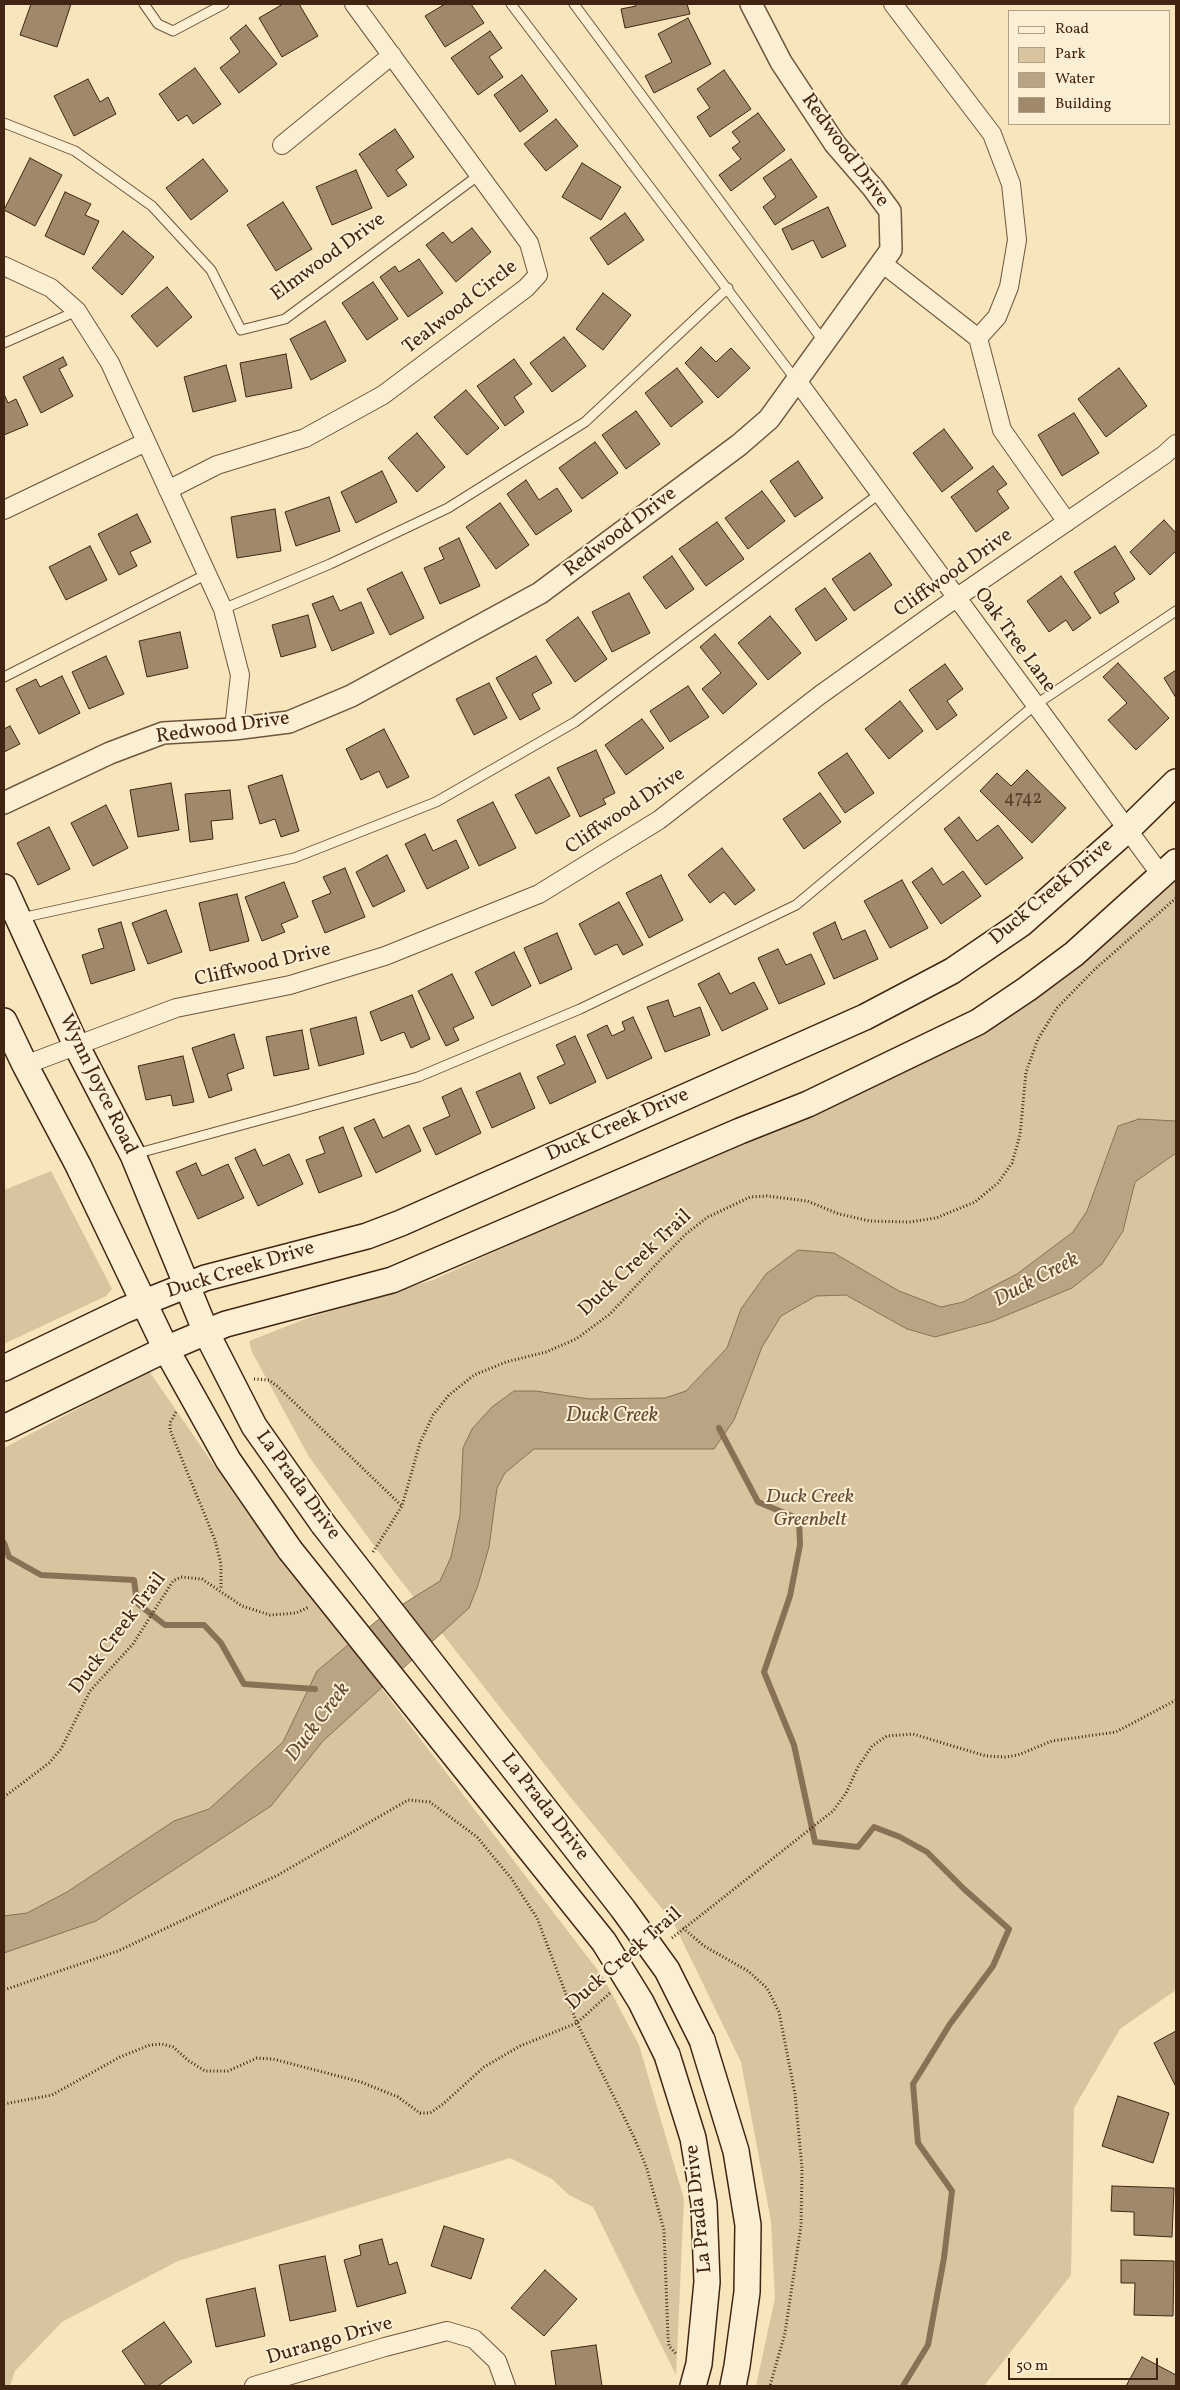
<!DOCTYPE html>
<style>
body{margin:0}
#map{position:relative;width:1180px;height:2390px;overflow:hidden;background:#f7e6bc;font-family:Vollkorn,serif}
canvas{display:block}
.frame{position:absolute;inset:0;border:5px solid #422413;pointer-events:none}
.legend{position:absolute;left:1008px;top:10px;width:162px;height:115px;box-sizing:border-box;background:#faefd3;border:1px solid #b09e86;margin:0;padding:6px 9px;list-style:none;font-size:15px;color:#422413}
.legend li{display:flex;align-items:center;gap:10px;height:25px}
.legend b{width:25px;border:1px solid #b09e86}
.scale{position:absolute;left:1008px;top:2358px;width:150px;height:22px;box-sizing:border-box;border:2px solid #422413;border-top:0;padding-left:6px;font-size:15px;line-height:18px;white-space:nowrap;color:#422413;-webkit-text-stroke:4px #faefd3;paint-order:stroke}
</style>
<div id="map">
<canvas width="1180" height="2390"></canvas>
<div class="frame"></div>
<ul class="legend">
<li><b style="height:6px;background:#faefd3"></b>Road</li>
<li><b style="height:14px;background:#d8c59f"></b>Park</li>
<li><b style="height:14px;background:#b9a483"></b>Water</li>
<li><b style="height:14px;background:#a0896b"></b>Building</li>
</ul>
<div class="scale">50 m</div>
</div>
<script>
const ctx = document.querySelector('canvas').getContext('2d');
ctx.lineJoin = 'round';
function fillPath(path, color) { ctx.fillStyle = color; ctx.fill(path, 'evenodd'); }
const shape = rows => new Path2D(rows.map(r => 'M' + r).join(''));
function trace(path, color, width, dash) { ctx.strokeStyle = color; ctx.lineWidth = width; ctx.lineCap = dash ? 'butt' : 'round'; ctx.setLineDash(dash || []); ctx.stroke(path); }
function write(font, color, halo, rows, align = 'center') {
  ctx.font = font + ' Vollkorn,serif'; ctx.lineWidth = 4; ctx.setLineDash([]); ctx.textBaseline = 'middle'; ctx.strokeStyle = halo; ctx.fillStyle = color; for (const [text, x, y, turn = 0] of rows) {
    ctx.save(); ctx.translate(x, y); ctx.rotate((+turn || 0) * Math.PI / 180); ctx.textAlign = isNaN(turn) ? turn : align; if (halo) ctx.strokeText(text, 0, 0); ctx.fillText(text, 0, 0); ctx.restore();
  }
}
fillPath(shape([
 [1176,879,1176,1990,1120,2029,1074,2108,1071,2275,984,2386,756,2386,775,2298,771,2221,741,2062,673,1922,567,1793,387,1563,309,1457,252,1352,249,1341,308,1318,433,1280,668,1172,1088,955],
 [51,1171,112,1289,106,1296,4,1344,4,1190],
 [149,1371,247,1513,603,1977,639,2045,684,2199,676,2375,593,2207,569,2195,552,2179,510,2158,178,2261,62,2322,15,2371,10,2386,4,2386,4,1448]
]), '#d8c59f');
const water = shape([
 [1139,1119,1176,1121,1176,1153,1135,1182,1123,1231,1102,1264,1072,1288,993,1321,935,1337,907,1329,846,1295,816,1296,781,1316,762,1347,734,1420,714,1449,534,1449,505,1473,497,1488,489,1547,478,1585,469,1608,323,1741,271,1806,96,1921,4,1953,4,1916,27,1913,67,1892,174,1821,209,1809,283,1742,317,1671,379,1619,440,1581,451,1557,460,1515,463,1448,472,1429,492,1407,514,1391,536,1391,589,1399,665,1398,686,1391,727,1348,741,1309,766,1274,798,1250,834,1253,899,1291,941,1307,963,1302,1017,1274,1073,1232,1087,1211,1118,1126,1139,1119]
]);
fillPath(water, '#b9a483');
trace(water, '#897156', 1);
trace(shape([
 [719,1428,758,1502,799,1519,800,1545,790,1596,764,1672,794,1745,815,1842,858,1847,874,1827,900,1837,927,1852,964,1889,1009,1929,993,1966,950,2024,913,2084,918,2143,952,2191,944,2258,928,2345,903,2386],
 [4,1543,9,1557,41,1575,134,1580,137,1603,165,1625,204,1625,221,1643,244,1684,315,1689]
]), '#897156', 6);
const building = shape([
 [31,4,71,4,57,47,20,35,31,4],
 [283,4,299,4,318,36,282,57,259,18,283,4],
 [445,4,471,4,484,23,445,47,425,16,445,4],
 [635,4,687,4,690,14,625,28,621,9,636,6,635,4],
 [688,18,711,64,654,93,645,76,672,62,658,34,688,18],
 [246,25,277,64,239,93,220,68,240,52,230,38,246,25],
 [490,31,502,48,489,57,503,77,478,95,451,58,490,31],
 [195,68,221,104,193,124,187,115,178,121,159,94,195,68],
 [724,70,751,109,710,137,697,117,710,108,697,89,724,70],
 [522,75,548,111,520,132,494,95,522,75],
 [88,79,100,102,108,97,116,114,74,136,54,96,88,79],
 [758,113,785,150,731,191,719,175,741,159,732,148,740,142,732,132,758,113],
 [556,119,578,146,546,171,524,144,556,119],
 [395,129,414,157,396,170,407,185,388,197,359,154,395,129],
 [30,158,62,175,35,226,4,210,30,158],
 [203,159,228,191,191,220,166,188,203,159],
 [791,159,817,197,775,225,763,207,776,197,763,178,791,159],
 [582,163,621,187,601,220,562,197,582,163],
 [356,170,372,208,332,225,316,187,356,170],
 [65,192,91,204,85,215,99,221,84,255,45,236,65,192],
 [283,202,312,249,276,271,247,225,283,202],
 [828,207,846,246,822,258,813,240,792,250,782,229,828,207],
 [625,213,644,240,608,265,590,238,625,213],
 [472,228,491,252,456,282,426,245,443,232,452,243,472,228],
 [123,231,154,257,122,295,92,268,123,231],
 [419,259,443,293,408,317,380,277,395,266,399,272,419,259],
 [373,282,398,319,367,340,342,303,373,282],
 [167,287,192,317,157,347,131,316,167,287],
 [603,293,631,315,603,350,576,329,603,293],
 [325,321,346,361,311,380,290,339,325,321],
 [564,337,586,366,552,392,530,363,564,337],
 [701,347,716,362,731,348,750,368,718,398,685,363,701,347],
 [286,354,292,388,246,397,240,363,286,354],
 [63,357,67,365,59,369,73,396,41,413,23,377,63,357],
 [514,359,532,384,514,397,524,412,505,426,477,386,514,359],
 [226,365,236,401,193,412,184,377,226,365],
 [677,368,703,402,671,427,645,393,677,368],
 [1119,368,1147,406,1106,437,1078,399,1119,368],
 [466,390,499,428,467,455,434,417,466,390],
 [4,394,8,403,16,399,28,425,4,435,4,394],
 [636,411,660,444,626,469,602,435,636,411],
 [1074,413,1099,453,1062,476,1038,435,1074,413],
 [944,429,973,468,942,492,913,453,944,429],
 [417,433,445,467,417,492,388,458,417,433],
 [595,442,618,473,582,499,559,468,595,442],
 [798,461,823,498,795,517,770,481,798,461],
 [993,466,1007,484,997,491,1009,508,976,532,951,497,993,466],
 [382,471,397,502,356,523,341,492,382,471],
 [526,480,539,500,557,488,572,511,536,535,507,494,526,480],
 [762,491,785,521,748,549,725,518,762,491],
 [329,497,340,531,296,546,285,512,329,497],
 [500,503,529,545,496,569,466,527,500,503],
 [275,509,281,551,237,558,231,517,275,509],
 [137,514,151,542,130,552,137,566,119,575,98,534,137,514],
 [1164,520,1176,533,1176,551,1150,575,1130,552,1164,520],
 [717,522,744,559,706,586,679,549,717,522],
 [459,538,480,586,440,604,424,568,444,559,439,548,459,538],
 [90,546,107,580,66,600,49,567,90,546],
 [1115,546,1135,579,1114,593,1119,602,1100,614,1074,572,1115,546],
 [870,553,892,585,854,611,832,579,870,553],
 [672,556,694,589,666,609,643,577,672,556],
 [402,572,424,618,390,635,367,589,402,572],
 [1061,576,1091,618,1073,631,1066,620,1049,632,1027,601,1061,576],
 [825,588,847,619,816,641,795,609,825,588],
 [629,593,650,633,612,652,592,612,629,593],
 [333,596,340,611,361,602,374,633,332,651,312,604,333,596],
 [308,615,316,647,281,657,272,625,308,615],
 [770,616,801,653,768,680,738,643,770,616],
 [578,617,607,659,575,682,546,640,578,617],
 [180,632,188,668,147,677,139,641,180,632],
 [715,634,757,684,723,714,702,689,721,673,700,647,715,634],
 [106,656,124,694,89,709,72,672,106,656],
 [536,656,552,683,532,694,540,709,520,720,496,678,536,656],
 [1118,663,1169,718,1136,750,1108,720,1127,703,1103,677,1118,663],
 [945,664,963,689,947,701,957,715,937,730,909,690,945,664],
 [1176,670,1176,698,1164,678,1176,670],
 [62,676,80,713,39,734,16,689,36,679,40,687,62,676],
 [489,683,507,718,474,735,456,699,489,683],
 [688,686,709,717,670,742,650,711,688,686],
 [900,701,923,731,889,759,865,729,900,701],
 [642,719,664,748,626,775,605,745,642,719],
 [10,726,20,744,4,752,4,729,10,726],
 [384,729,409,777,387,788,379,771,361,780,346,749,384,729],
 [596,750,615,793,603,799,606,804,580,817,557,768,596,750],
 [847,753,874,793,845,813,818,773,847,753],
 [1027,770,1066,808,1032,843,980,791,997,773,1011,786,1027,770],
 [282,775,299,831,281,837,275,819,260,824,248,786,282,775],
 [549,777,570,816,536,834,515,795,549,777],
 [171,783,179,830,138,837,130,790,171,783],
 [230,790,233,819,211,821,213,839,190,842,185,794,230,790],
 [820,793,841,822,804,849,783,819,820,793],
 [493,802,516,848,479,866,457,820,493,802],
 [106,805,128,848,93,866,71,823,106,805],
 [959,817,977,841,998,825,1023,858,986,885,944,829,959,817],
 [49,827,70,869,38,885,17,843,49,827],
 [425,834,433,851,456,840,469,868,427,889,405,844,425,834],
 [722,848,755,890,735,905,724,892,710,903,688,875,722,848],
 [387,855,405,891,373,907,356,872,387,855],
 [345,868,365,917,325,933,312,901,331,893,323,877,345,868],
 [932,868,943,885,963,871,981,896,941,924,912,882,932,868],
 [661,875,683,920,649,938,626,893,661,875],
 [902,880,928,928,890,948,864,901,902,880],
 [284,882,298,917,281,924,285,932,262,941,245,897,284,882],
 [237,894,249,941,210,951,199,903,237,894],
 [619,902,643,945,623,955,617,944,595,955,579,924,619,902],
 [166,910,182,952,148,964,132,923,166,910],
 [121,922,135,970,91,984,82,955,104,948,98,929,121,922],
 [835,922,842,940,865,930,878,959,834,979,813,933,835,922],
 [557,933,572,969,540,984,524,948,557,933],
 [778,949,786,965,811,954,825,984,779,1004,758,958,778,949],
 [514,952,531,986,492,1006,475,972,514,952],
 [719,973,730,994,754,982,768,1009,722,1031,698,984,719,973],
 [452,974,474,1018,453,1028,459,1040,446,1046,418,991,452,974],
 [412,995,430,1039,411,1048,404,1032,381,1041,370,1012,412,995],
 [668,1000,674,1017,700,1007,710,1035,665,1052,647,1007,668,1000],
 [356,1017,364,1054,319,1066,310,1029,356,1017],
 [633,1017,652,1058,607,1079,587,1035,607,1025,612,1036,625,1030,622,1022,633,1017],
 [302,1030,309,1069,274,1076,266,1037,302,1030],
 [234,1034,244,1068,227,1074,232,1090,209,1098,192,1048,234,1034],
 [575,1036,596,1082,550,1104,537,1077,565,1064,556,1045,575,1036],
 [183,1056,194,1102,173,1106,171,1095,146,1100,138,1066,183,1056],
 [520,1073,535,1108,492,1128,476,1092,520,1073],
 [461,1088,481,1133,436,1155,423,1128,450,1116,442,1097,461,1088],
 [374,1119,383,1138,409,1125,421,1151,376,1173,354,1128,374,1119],
 [343,1127,362,1176,319,1193,306,1160,325,1153,319,1137,343,1127],
 [255,1149,263,1166,289,1154,303,1184,258,1206,235,1158,255,1149],
 [196,1163,202,1176,228,1164,244,1198,198,1219,176,1172,196,1163],
 [1176,2031,1176,2087,1154,2043,1176,2031],
 [1118,2096,1169,2113,1153,2163,1102,2146,1118,2096],
 [1112,2186,1174,2188,1172,2237,1134,2235,1134,2212,1111,2211,1112,2186],
 [444,2226,484,2239,471,2279,431,2266,444,2226],
 [382,2239,389,2265,397,2262,406,2293,357,2307,344,2260,361,2255,359,2245,382,2239],
 [325,2256,336,2311,290,2321,279,2265,325,2256],
 [1121,2260,1174,2261,1173,2316,1134,2315,1135,2283,1121,2283,1121,2260],
 [545,2270,577,2299,544,2336,511,2308,545,2270],
 [255,2288,265,2336,216,2347,206,2299,255,2288],
 [164,2322,192,2362,158,2386,146,2386,122,2351,164,2322],
 [596,2345,602,2386,556,2386,551,2351,596,2345],
 [1142,2357,1176,2375,1176,2386,1126,2386,1142,2357]
]);
fillPath(building, '#a0896b');
trace(building, '#422413', 1);
const service = shape([
 [144,4,158,24,173,31,224,4],
 [511,4,796,380],
 [574,4,824,342],
 [4,123,75,151,152,206,211,270,241,330,285,319,479,175],
 [4,343,77,311],
 [223,609,330,564,448,508,585,422,728,288],
 [4,677,207,574],
 [21,918,294,858,436,802,575,722,879,494],
 [135,1154,418,1077,580,1009,796,905,1035,705,1176,611]
]);
const minor = shape([
 [893,4,992,134,1011,184,1017,240,1009,287,997,317,978,338],
 [282,145,392,55],
 [882,263,978,338,1002,430,1067,522],
 [4,266,51,288,77,311,110,363,223,609,240,675,234,729],
 [798,382,1161,875],
 [168,490,217,465,305,438,383,395,526,288,538,275,529,243,354,4],
 [4,510,146,442],
 [25,1065,176,1008,290,985,385,956,539,894,659,820,820,695,956,598,1164,455,1176,444],
 [254,2386,385,2347,447,2331,474,2339,497,2361,506,2386]
]);
const tertiary = shape([
 [4,803,110,753,163,733,234,729,289,722,351,696,540,593,739,445,769,419,891,250,890,211,873,188,835,144,781,62,751,4]
]);
const secondary = shape([
 [4,887,76,1045,133,1155,206,1332,254,1426,323,1524],
 [4,1021,25,1065,78,1165,166,1349,228,1460,290,1550],
 [4,1368,125,1310,205,1278,367,1236,401,1223,865,1017,952,971,1021,924,1127,830,1176,782],
 [4,1428,166,1349,206,1332,226,1324,392,1280,740,1131,808,1104,978,1022,1027,989,1074,954,1176,862],
 [702,2040,736,2151,748,2225,747,2292,737,2366,733,2386],
 [667,2055,693,2138,704,2204,707,2282,699,2364,693,2386]
]);
trace(service, '#6f543d', 11);
trace(minor, '#6f543d', 20);
trace(tertiary, '#6f543d', 24);
trace(secondary, '#422413', 28);
trace(shape([
 [254,1379,269,1380,277,1386,402,1506],
 [176,1412,170,1423,170,1430,215,1540,221,1564,221,1590],
 [373,1552,402,1506,420,1443,433,1415,449,1395,474,1375,506,1362,546,1352,576,1339,610,1314,662,1258,687,1233,708,1217,750,1197,767,1196,807,1201,839,1214,870,1221,909,1222,936,1218,975,1202,998,1183,1012,1163,1020,1135,1026,1072,1038,1039,1057,1008,1094,970,1176,898],
 [4,1797,49,1763,61,1749,90,1691,133,1644,173,1581,181,1577,202,1579,242,1606,270,1615,296,1613,309,1607],
 [683,1928,704,1946,748,1971,767,1988,779,2012,795,2094,802,2168,801,2226,785,2333,770,2386],
 [672,1938,833,1811,846,1793,858,1767,872,1746,887,1736,913,1734,986,1756,1005,1757,1018,1755,1052,1741,1116,1732,1176,1700],
 [4,1990,118,1951,278,1875,408,1800,430,1802,477,1837,511,1878,537,1918,577,2023,634,2137,647,2169,664,2230,668,2337,669,2346,677,2355],
 [4,2104,52,2095,120,2057,150,2045,162,2044,173,2047,189,2061,205,2071,228,2071,257,2058,273,2059,361,2082,398,2097,420,2113,430,2113,443,2104,484,2067,520,2046,577,2023,611,1992]
]), '#422413', 3, [1, 2.5]);
trace(service, '#faefd3', 9);
trace(minor, '#faefd3', 18);
trace(tertiary, '#faefd3', 21);
trace(secondary, '#faefd3', 25);
const secondaryBridge = shape([
 [323,1524,623,1909,667,1970,702,2040],
 [290,1550,604,1942,641,2002,667,2055]
]);
trace(secondaryBridge, '#422413', 28, []);
trace(secondaryBridge, '#faefd3', 25);
write('18px', '#5a3d29', null, [
 ["4742",1023,800]
]);
write('20px', '#422413', '#faefd3', [
 ["Redwood Drive",844,151,54],
 ["Elmwood Drive",329,258,-36],
 ["Tealwood Circle",461,308,-38],
 ["Redwood Drive",621,533,-37],
 ["Cliffwood Drive",954,574,-35],
 ["Oak Tree Lane",1014,641,54],
 ["Redwood Drive",223,729,-8],
 ["Cliffwood Drive",626,812,-34],
 ["Duck Creek Drive",1052,893,-40],
 ["Cliffwood Drive",263,966,-13],
 ["Wynn Joyce Road",97,1085,64],
 ["Duck Creek Drive",618,1126,-24],
 ["Duck Creek Trail",636,1264,-43],
 ["Duck Creek Drive",241,1271,-17],
 ["La Prada Drive",297,1486,54],
 ["Duck Creek Trail",119,1634,-53],
 ["La Prada Drive",544,1808,52],
 ["Duck Creek Trail",625,1960,-41],
 ["La Prada Drive",700,2209,-96],
 ["Durango Drive",330,2342,-16]
]);
write('italic 20px', '#684c36', '#faefd3', [
 ["Duck Creek",810,1498],
 ["Greenbelt",810,1521]
]);
write('italic 21px', '#664a35', '#faefd3', [
 ["Duck Creek",1037,1281,-28],
 ["Duck Creek",612,1417],
 ["Duck Creek",319,1723,-53]
]);
</script>
